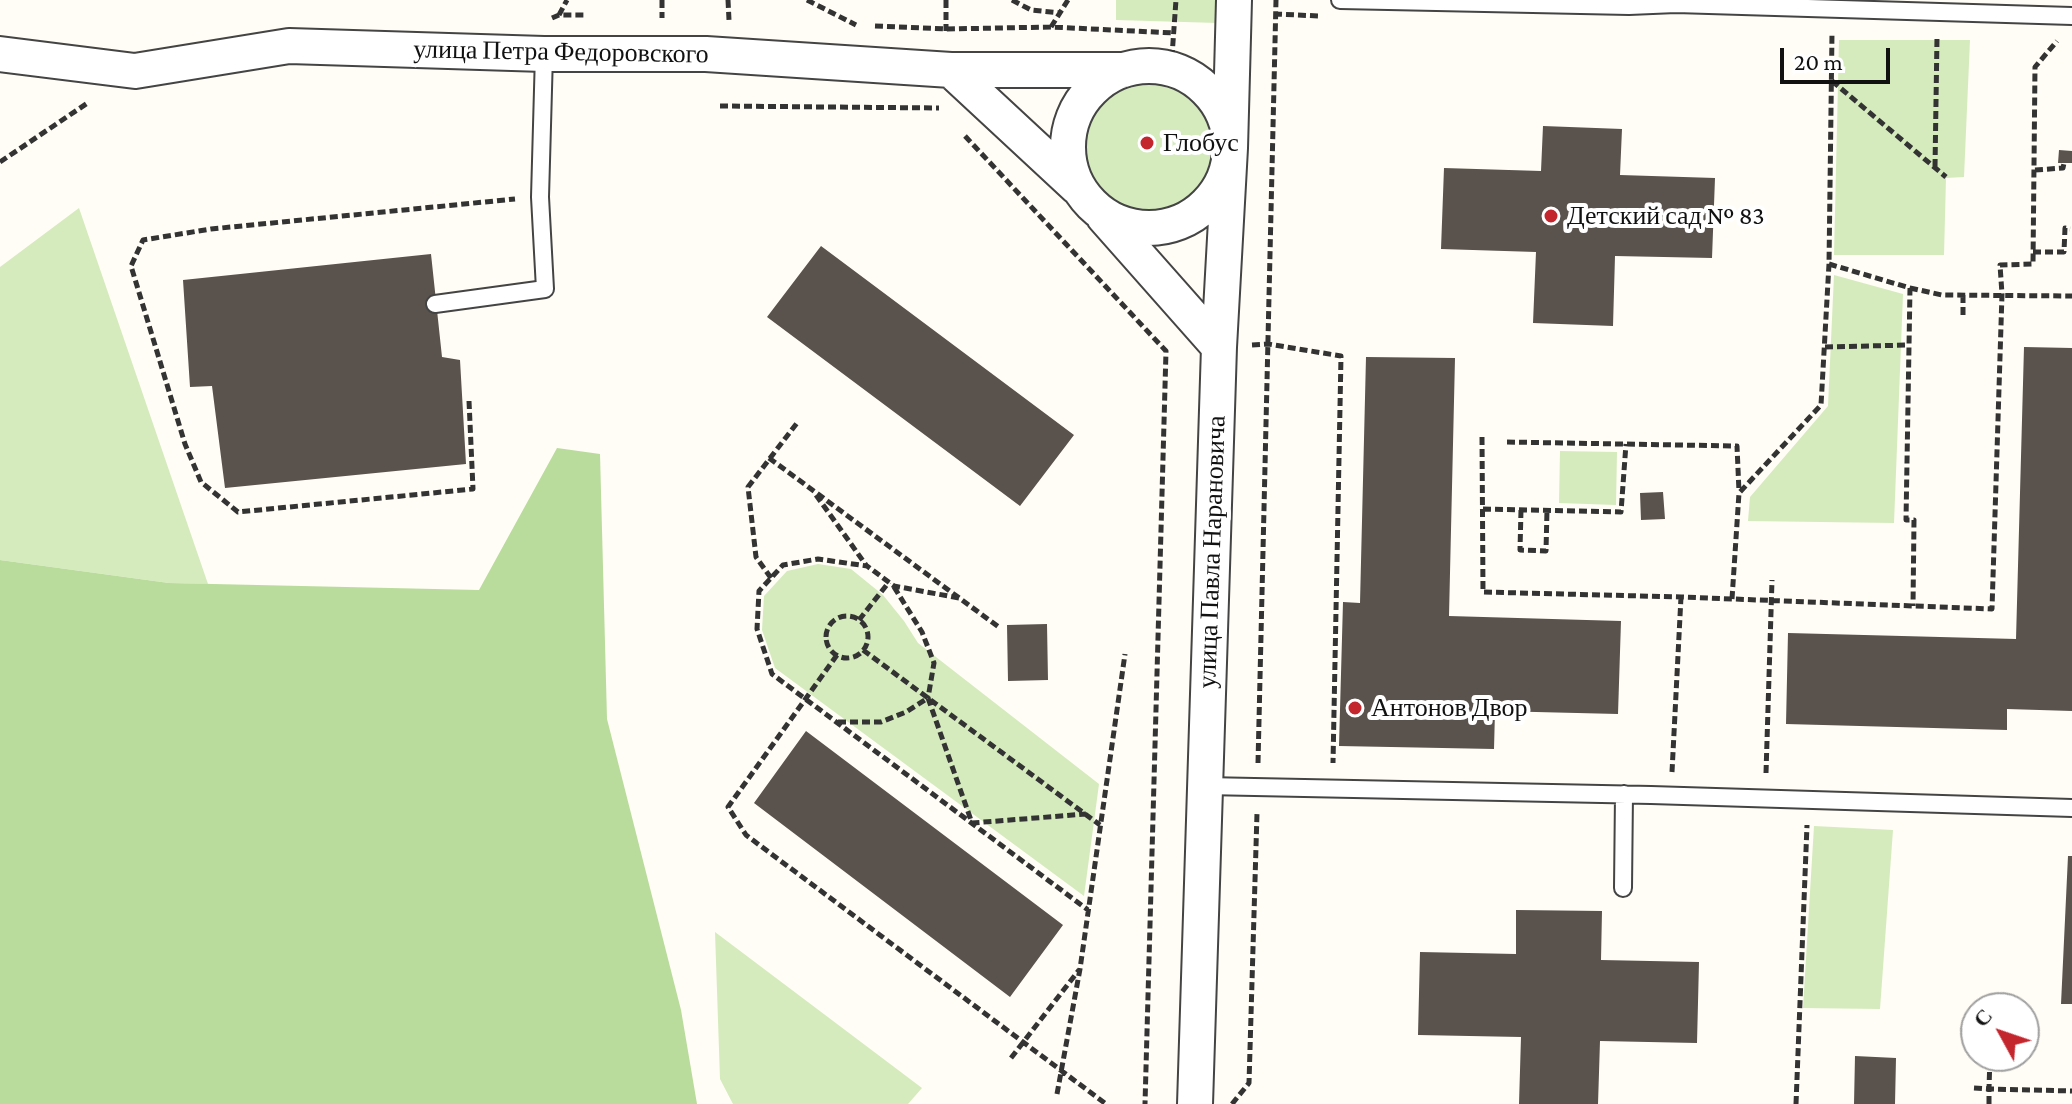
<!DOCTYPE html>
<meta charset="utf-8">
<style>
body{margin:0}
#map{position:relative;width:2072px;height:1104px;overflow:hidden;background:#fffdf5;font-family:"Crimson Pro",serif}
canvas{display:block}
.north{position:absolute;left:1960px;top:992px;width:80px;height:80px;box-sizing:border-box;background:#fff;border:2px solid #a0a0a0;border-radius:50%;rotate:310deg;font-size:22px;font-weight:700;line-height:32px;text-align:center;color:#111}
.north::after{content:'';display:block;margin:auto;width:28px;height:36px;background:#c4262e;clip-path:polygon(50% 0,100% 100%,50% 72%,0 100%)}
.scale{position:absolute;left:1780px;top:48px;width:110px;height:36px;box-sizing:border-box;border:4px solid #111;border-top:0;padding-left:10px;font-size:24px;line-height:28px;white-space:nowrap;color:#111;-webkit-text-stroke:6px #fff;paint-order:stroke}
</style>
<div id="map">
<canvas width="2072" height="1104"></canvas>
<div class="north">С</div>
<div class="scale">20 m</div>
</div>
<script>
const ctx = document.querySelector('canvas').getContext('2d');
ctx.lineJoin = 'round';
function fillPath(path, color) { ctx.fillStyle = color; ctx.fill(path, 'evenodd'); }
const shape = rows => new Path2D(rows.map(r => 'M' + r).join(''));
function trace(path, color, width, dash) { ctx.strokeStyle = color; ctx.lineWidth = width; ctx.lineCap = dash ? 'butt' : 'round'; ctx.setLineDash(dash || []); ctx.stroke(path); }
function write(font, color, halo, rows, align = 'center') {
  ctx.font = font + ' "Crimson Pro",serif'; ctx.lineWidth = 8; ctx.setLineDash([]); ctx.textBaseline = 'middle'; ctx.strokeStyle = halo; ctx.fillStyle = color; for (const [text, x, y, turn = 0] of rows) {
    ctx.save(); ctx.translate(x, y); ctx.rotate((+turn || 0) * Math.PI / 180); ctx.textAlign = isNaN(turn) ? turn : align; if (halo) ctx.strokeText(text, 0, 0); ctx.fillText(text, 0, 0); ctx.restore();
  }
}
fillPath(shape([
 [1116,0,1218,0,1218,23,1116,20],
 [1839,40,1970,40,1964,177,1946,178,1944,255,1834,255],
 '1086 147a63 63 0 1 1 126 0a63 63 0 1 1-126 0Z',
 [79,208,208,584,169,583,0,560,0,267],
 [1834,275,1903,294,1894,523,1748,521,1750,497,1828,406],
 [1560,451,1617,452,1616,505,1559,503],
 [818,564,851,569,883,595,904,621,918,643,1099,784,1084,896,775,668,762,630,764,596,787,571],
 [1814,826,1893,830,1880,1009,1803,1008],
 [715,932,922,1088,908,1104,733,1104,720,1079]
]), '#d5ebbd');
fillPath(shape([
 [557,448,600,454,607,719,681,1010,697,1104,0,1104,0,560,169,583,479,590]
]), '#b9dc9c');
fillPath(shape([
 [1543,126,1622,129,1620,175,1715,178,1712,258,1615,256,1613,326,1533,323,1536,252,1441,249,1444,168,1541,171],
 [2059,150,2072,151,2072,163,2058,163],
 [821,246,1074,435,1020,506,767,317],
 [431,254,442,357,460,360,466,464,225,488,212,386,190,387,183,280],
 [2024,347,2072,348,2072,711,2007,709,2007,730,1786,724,1788,633,2016,639],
 [1366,357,1455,358,1449,616,1621,621,1618,714,1495,711,1494,749,1339,746,1343,602,1360,603],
 [1663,492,1665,519,1641,520,1640,493],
 [1047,624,1048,680,1008,681,1007,625],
 [806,731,1063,925,1010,997,754,803],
 [2068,856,2072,856,2072,1004,2061,1004],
 [1516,910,1602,911,1601,960,1699,962,1697,1043,1600,1041,1598,1104,1519,1104,1521,1037,1418,1035,1420,952,1516,954],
 [1855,1056,1896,1058,1895,1104,1854,1104]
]), '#5a524d');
const lane = shape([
 [1340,0,1629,6,1676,4,2072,16],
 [435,304,545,289,540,197,544,54],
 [1205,786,1651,795,2072,808],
 [1623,888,1624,794]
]);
const street = shape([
 [0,54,135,71,289,46,544,54,706,54,951,70,1124,70],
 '1068 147a81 81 0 1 1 162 0a81 81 0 1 1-162 0Z',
 [951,70,1077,187],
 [1104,217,1219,347],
 [1195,1104,1219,347,1230,148,1234,0]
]);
trace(lane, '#444', 20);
trace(street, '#444', 38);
trace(shape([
 [662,0,662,18],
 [728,0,729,20],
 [807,0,856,25],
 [946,0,946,31],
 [1012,0,1031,10,1060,13],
 [1274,14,1320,16],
 [559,15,567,0],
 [552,18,559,15,585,15],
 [875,26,947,29,1051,27,1174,33],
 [1051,27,1068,0],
 [1171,70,1176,0],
 [1832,81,1946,177],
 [720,106,939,108],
 [965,136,1166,351,1145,1104],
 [0,162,89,102],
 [1935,167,1937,37],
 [2035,170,2063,168,2064,163],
 [2033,252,2064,252,2065,228,2070,229],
 [1829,264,1910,288,1906,520,1914,520,1913,606],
 [1910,288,1942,295,2072,296],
 [1963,315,1963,295],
 [1252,345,1268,344,1341,356,1333,763],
 [1825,347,1909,345],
 [469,401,473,489,238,512,201,482,185,444,131,266,143,240,211,229,515,199],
 [1482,437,1483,592,1681,597,1992,609,2002,294,2000,265,2033,264,2035,67,2057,41],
 [1507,442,1737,446,1739,492],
 [769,458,1000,628],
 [816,495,866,565],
 [1483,509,1621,512,1626,444],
 [1521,510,1520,550,1546,551,1547,510],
 [771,578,756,557,748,487,797,423],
 [894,587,922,632,934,663,928,698],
 [959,598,894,586,867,566,818,559,783,565,759,591,757,629,772,674,1088,910],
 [1732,599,1739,493,1821,405,1829,264,1832,33],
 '826 637a21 21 0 1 1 42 0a21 21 0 1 1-42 0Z',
 [859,620,889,582],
 [863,650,1100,825],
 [837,655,728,807,746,835,1106,1104],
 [838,722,881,722,906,712,928,698,972,823,1086,814],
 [1258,763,1276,0],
 [1672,772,1681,597],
 [1766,773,1772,580],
 [1991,1002,1991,1008],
 [1011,1058,1079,970],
 [1974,1088,1989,1089,1990,1056],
 [1057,1094,1080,969,1125,654],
 [1232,1104,1249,1083,1257,813],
 [1796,1104,1807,825],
 [1989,1104,1989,1089,2072,1091]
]), '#333', 5, [8, 4]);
trace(lane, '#fff', 16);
trace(street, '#fff', 34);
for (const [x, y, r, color] of [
 [1147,143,8,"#c4262e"],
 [1551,216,8,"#c4262e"],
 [1355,708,8,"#c4262e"]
]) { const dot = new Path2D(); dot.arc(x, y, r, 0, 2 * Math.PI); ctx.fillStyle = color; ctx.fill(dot); trace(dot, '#fff', 3); }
write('26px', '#111', '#fff', [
 ["улица Петра Федоровского",561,52,1],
 ["улица Павла Нарановича",1212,552,-88]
]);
write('26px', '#111', '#fff', [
 ["Глобус",1163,143],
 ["Детский сад № 83",1567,216],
 ["Антонов Двор",1371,708]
], 'left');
</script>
